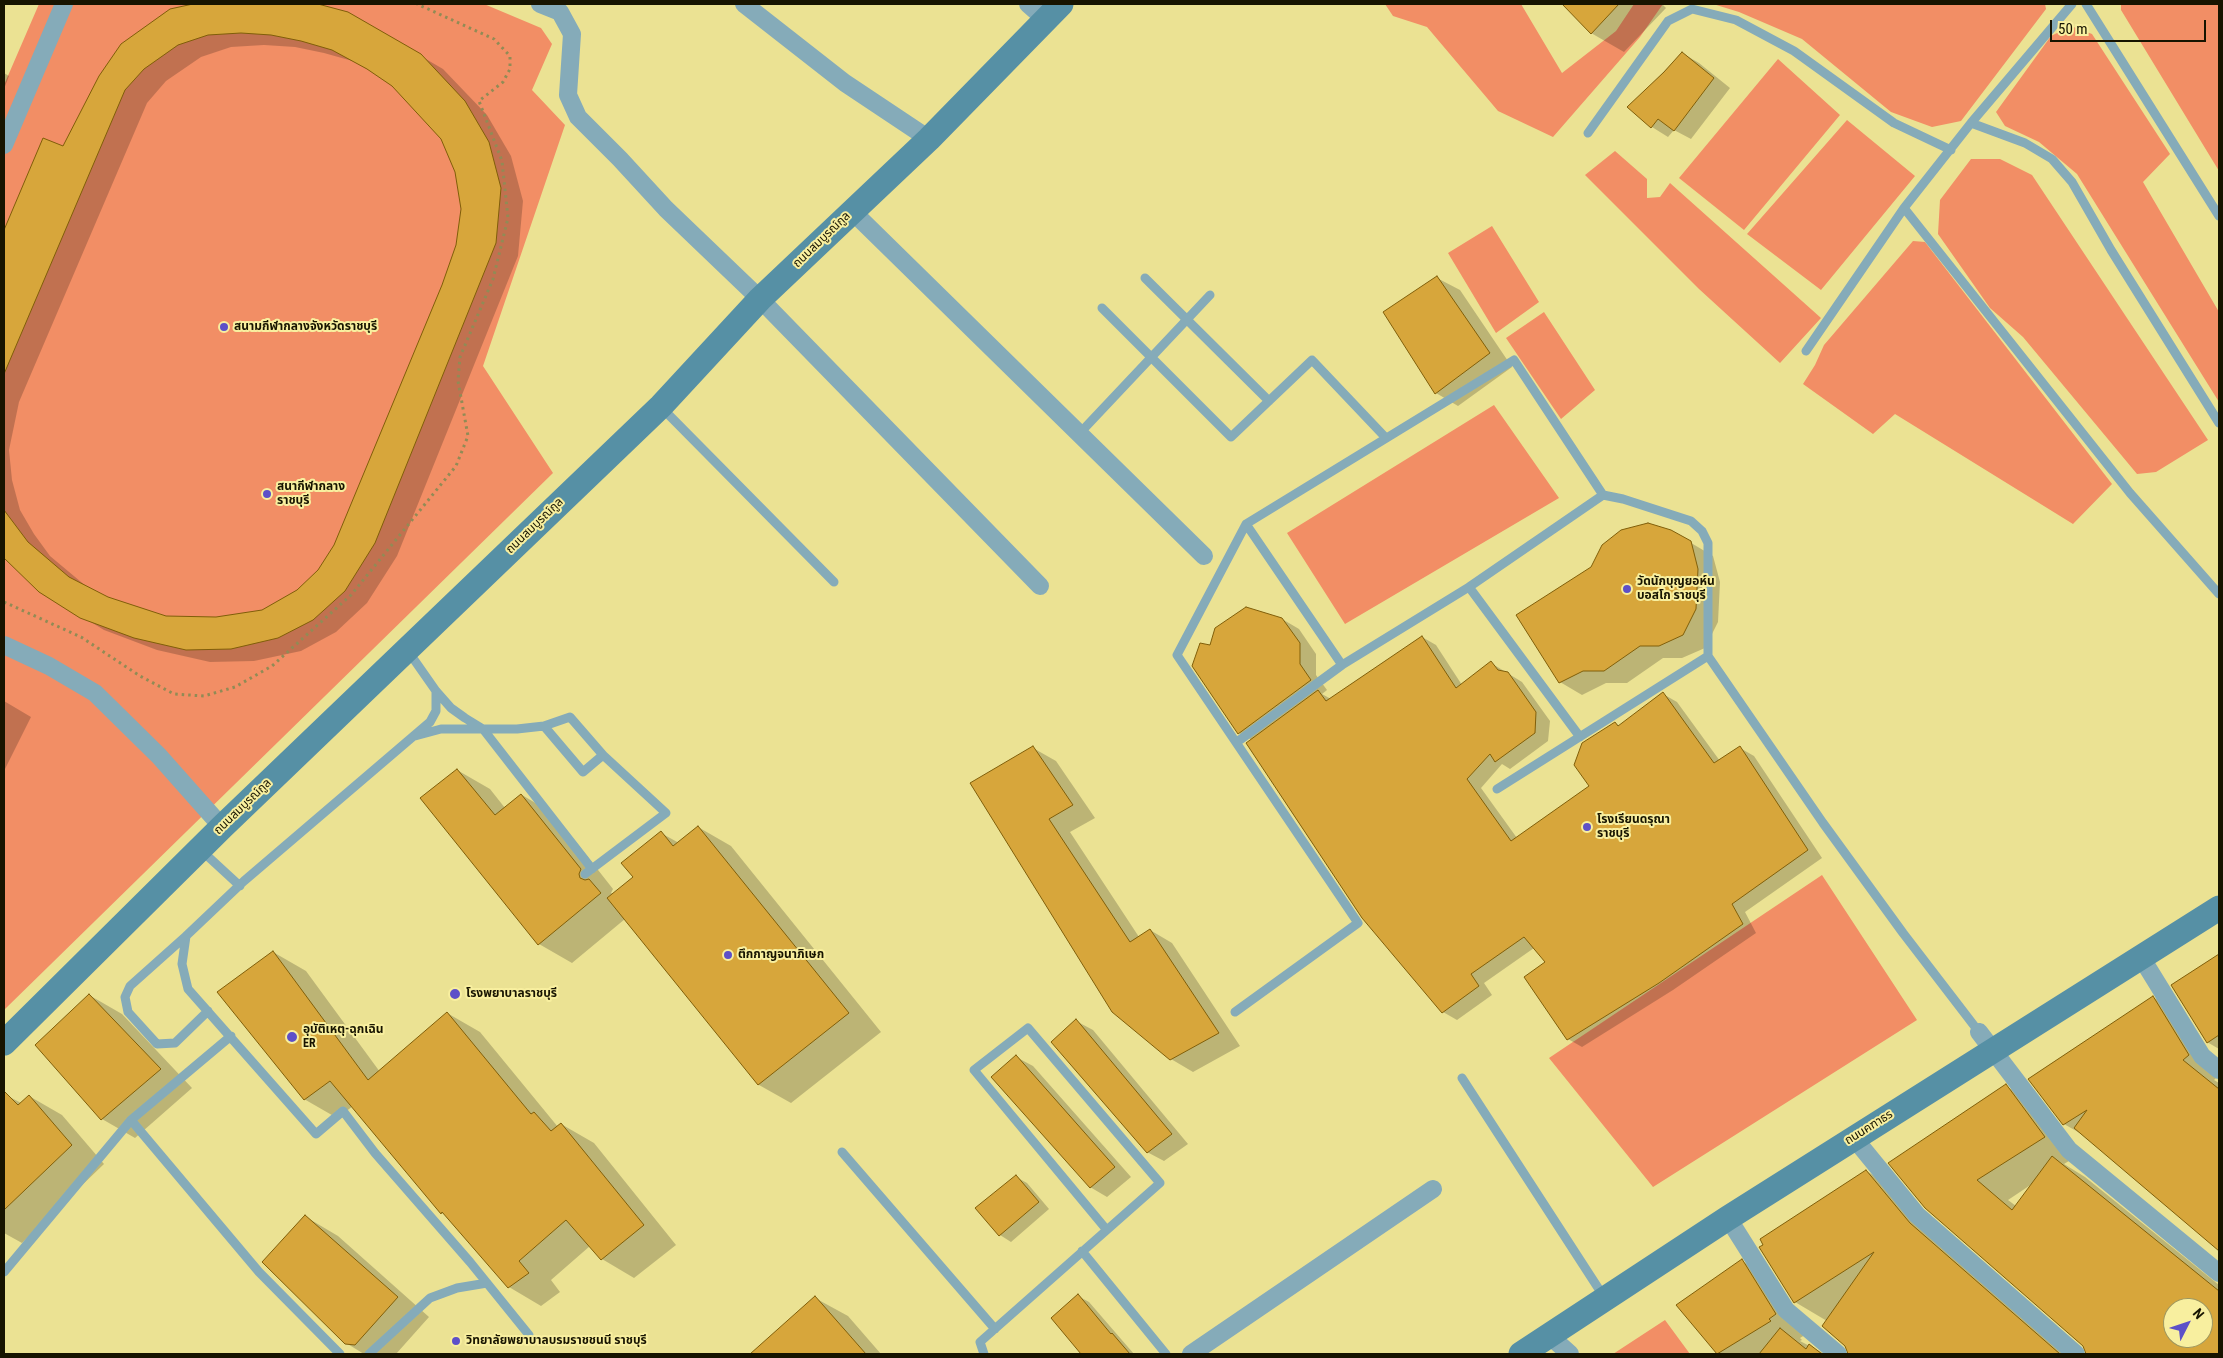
<!DOCTYPE html>
<meta charset="utf-8">
<style>
body{margin:0}
#map{position:relative;width:2223px;height:1358px;overflow:hidden;background:#ebe293;font-family:"Roboto Condensed",sans-serif}
canvas{display:block}
.frame{position:absolute;inset:0;border:5px solid #171400;pointer-events:none}
.north{position:absolute;left:2163px;top:1298px;width:50px;height:50px;box-sizing:border-box;background:#f8ef9f;border:1px solid #9e975f;border-radius:50%;rotate:49deg;font-size:14px;font-weight:700;line-height:20px;text-align:center;color:#171400}
.north::after{content:'';display:block;margin:auto;width:18px;height:22px;background:#5d50c8;clip-path:polygon(50% 0,100% 100%,50% 72%,0 100%)}
.scale{position:absolute;left:2050px;top:20px;width:156px;height:22px;box-sizing:border-box;border:2px solid #171400;border-top:0;padding-left:6px;font-size:15px;line-height:18px;white-space:nowrap;color:#171400;-webkit-text-stroke:4px #f8ef9f;paint-order:stroke}
</style>
<div id="map">
<canvas width="2223" height="1358"></canvas>
<div class="frame"></div>
<div class="north">N</div>
<div class="scale">50 m</div>
</div>
<script>
const ctx = document.querySelector('canvas').getContext('2d');
ctx.lineJoin = 'round';
function fillPath(path, color) { ctx.fillStyle = color; ctx.fill(path, 'evenodd'); }
const shape = rows => new Path2D(rows.map(r => 'M' + r).join(''));
function trace(path, color, width, dash) { ctx.strokeStyle = color; ctx.lineWidth = width; ctx.lineCap = dash ? 'butt' : 'round'; ctx.setLineDash(dash || []); ctx.stroke(path); }
function write(font, color, halo, rows, align = 'center') {
  ctx.font = font + ' "Roboto Condensed","Noto Sans Thai",sans-serif'; ctx.lineWidth = 4; ctx.setLineDash([]); ctx.textBaseline = 'middle'; ctx.strokeStyle = halo; ctx.fillStyle = color; for (const [text, x, y, turn = 0] of rows) {
    ctx.save(); ctx.translate(x, y); ctx.rotate((+turn || 0) * Math.PI / 180); ctx.textAlign = isNaN(turn) ? turn : align; if (halo) ctx.strokeText(text, 0, 0); ctx.fillText(text, 0, 0); ctx.restore();
  }
}
fillPath(shape([
 [39,4,484,4,541,28,552,44,532,90,565,125,483,366,553,473,4,1010,4,85],
 [1385,4,1521,4,1562,73,1616,31,1634,4,1663,4,1640,37,1553,137,1498,111,1427,27,1393,16],
 [1713,4,2045,4,2046,9,1961,121,1932,127,1891,112,1802,39,1739,12],
 [2121,4,2219,4,2219,171,2121,10],
 [2071,26,2092,34,2170,154,2143,182,2219,312,2219,402,2077,174,2039,142,2005,126,1996,112,2051,36],
 [1778,59,1840,115,1744,230,1679,178],
 [1847,120,1915,176,1821,290,1747,234],
 [1615,151,1647,179,1647,198,1660,197,1670,183,1821,318,1780,363,1699,289,1585,175],
 [1971,159,2000,159,2032,175,2208,440,2156,472,2137,474,2023,337,1990,308,1938,234,1940,200],
 [1492,226,1539,302,1496,333,1448,253],
 [1913,241,1925,242,2112,484,2073,524,1895,414,1873,434,1803,384,1815,365,1824,345],
 [1544,312,1595,390,1561,419,1506,338],
 [1494,405,1559,498,1345,624,1287,533],
 [1822,875,1917,1020,1653,1187,1549,1058],
 [1665,1320,1690,1354,1613,1354]
]), '#f28e65');
fillPath(shape([
 [198,4,313,4,347,13,443,69,487,115,511,156,523,201,518,256,397,556,367,603,336,632,301,651,254,661,210,662,157,650,104,630,40,591,4,556,4,233,43,139,64,148,170,11],
 [264,45,295,47,324,53,356,62,393,85,442,139,456,171,462,209,457,245,443,285,335,545,319,571,298,591,262,611,216,618,166,618,108,598,87,587,50,556,34,534,20,510,12,480,9,450,19,402,147,103,166,81,201,57,231,47],
 [1563,4,1662,4,1666,8,1624,52,1591,33],
 [1682,53,1699,63,1730,88,1691,139,1674,130,1668,137,1652,127,1629,107],
 [4,73,9,76,4,89],
 [1437,278,1460,290,1512,367,1458,406,1436,393],
 [1671,531,1713,556,1720,582,1718,622,1705,648,1682,658,1663,658,1627,683,1606,683,1582,695,1560,682,1592,568],
 [1282,619,1299,629,1316,654,1316,675,1327,690,1322,694,1331,699,1422,637,1436,645,1462,685,1491,663,1522,682,1550,721,1548,741,1510,769,1502,764,1481,788,1517,838,1590,786,1615,723,1620,726,1663,694,1677,702,1720,761,1740,748,1754,756,1822,858,1745,912,1756,933,1673,990,1582,1047,1568,1039,1547,962,1534,948,1484,983,1492,995,1457,1020,1443,1012,1252,740,1239,733,1211,646],
 [4,701,31,717,4,771],
 [1033,748,1056,761,1095,818,1070,832,1139,937,1150,930,1172,943,1240,1046,1193,1072,1171,1059,972,784],
 [457,770,490,789,505,808,522,795,554,814,613,889,611,893,613,894,635,877,661,833,679,843,698,827,731,846,881,1032,791,1103,759,1085,625,919,572,963,539,944],
 [273,952,306,971,380,1072,447,1013,480,1032,558,1127,561,1124,594,1143,676,1245,634,1278,602,1259,590,1246,551,1280,560,1292,541,1306,509,1287,448,1216,442,1213,353,1106,337,1118,304,1099],
 [2219,955,2219,1049,2207,1042,2172,985],
 [89,995,122,1014,192,1088,135,1138,102,1119,37,1045],
 [2153,997,2185,1016,2219,1075,2214,1080,2219,1083,2219,1250,2085,1136,2064,1124,2030,1079],
 [1076,1021,1093,1030,1188,1144,1164,1161,1147,1152],
 [1016,1057,1033,1066,1131,1177,1107,1197,1090,1187],
 [2006,1086,2038,1105,2077,1156,2064,1164,2085,1177,2219,1285,2219,1354,2087,1354,2087,1351,2084,1345,1926,1207],
 [2032,1184,2016,1206,2008,1200],
 [2173,1308,2203,1308,2203,1338,2173,1338],
 [6,1095,21,1103,29,1096,62,1115,104,1164,22,1243,4,1233,4,1097],
 [1866,1171,1899,1190,2070,1354,1849,1354,1849,1349,1827,1321,1795,1302],
 [1016,1177,1027,1183,1049,1209,1011,1242,1000,1235],
 [306,1217,338,1236,429,1317,396,1354,364,1354,346,1343],
 [1742,1261,1774,1280,1808,1333,1800,1338,1802,1340,1800,1341,1825,1354,1719,1354,1678,1305],
 [1078,1296,1089,1302,1134,1354,1084,1354,1053,1318],
 [815,1298,848,1316,881,1354,752,1354]
]), '#0003');
const building = shape([
 [193,4,318,4,348,12,421,54,465,101,489,142,501,188,496,243,375,543,345,591,313,620,278,638,231,649,186,650,134,638,80,618,39,592,4,558,4,510,28,542,69,577,108,597,166,616,216,617,262,610,297,590,318,570,334,545,442,285,456,245,461,209,455,172,441,139,392,86,367,69,332,50,301,41,271,35,241,33,208,35,178,45,144,69,125,90,4,374,4,230,43,138,63,146,99,76,121,44,170,9,193,4],
 [1562,4,1619,4,1591,34,1562,4],
 [1682,52,1714,78,1674,131,1658,119,1651,128,1627,107,1664,72,1682,52],
 [1437,276,1490,353,1435,394,1383,312,1437,276],
 [1648,523,1671,530,1691,541,1698,569,1696,609,1683,635,1659,646,1640,646,1604,671,1583,671,1559,683,1516,615,1591,567,1602,545,1621,530,1648,523],
 [1246,607,1282,618,1300,643,1300,664,1311,680,1238,734,1192,666,1200,643,1210,645,1215,628,1246,607],
 [1422,636,1456,688,1491,661,1498,670,1508,672,1536,712,1535,733,1495,762,1490,754,1467,779,1511,841,1589,786,1574,765,1582,743,1615,722,1618,726,1663,692,1714,763,1740,746,1808,850,1732,904,1743,924,1659,983,1567,1040,1524,977,1545,962,1524,937,1471,974,1479,986,1442,1013,1362,918,1246,743,1318,690,1326,701,1422,636],
 [1033,746,1073,805,1049,819,1130,942,1150,929,1219,1033,1170,1060,1112,1012,970,783,1033,746],
 [457,769,495,815,521,794,581,869,579,874,580,878,585,880,589,879,601,893,538,945,420,798,457,769],
 [698,826,849,1013,758,1085,607,898,633,877,621,863,661,831,673,846,698,826],
 [273,951,368,1080,447,1012,531,1114,534,1112,551,1131,561,1123,644,1225,601,1260,566,1220,519,1261,529,1273,508,1288,442,1212,441,1214,330,1081,304,1100,217,992,273,951],
 [2219,954,2219,1035,2207,1043,2171,985,2219,954],
 [89,994,161,1069,101,1120,35,1045,89,994],
 [2153,996,2189,1055,2183,1060,2219,1089,2219,1251,2074,1128,2087,1110,2063,1125,2028,1079,2153,996],
 [1076,1019,1172,1134,1147,1153,1051,1042,1076,1019],
 [1016,1055,1115,1167,1090,1188,991,1077,1016,1055],
 [2006,1084,2045,1137,1977,1180,2012,1210,2052,1156,2219,1291,2219,1354,2086,1354,2083,1346,1925,1208,1888,1163,2006,1084],
 [2173,1308,2203,1308,2203,1338,2173,1338,2173,1308],
 [4,1091,18,1105,29,1095,72,1145,4,1210,4,1091],
 [1866,1170,1910,1223,2060,1354,1848,1354,1845,1346,1822,1326,1874,1252,1794,1303,1759,1247,1763,1245,1760,1239,1866,1170],
 [1016,1175,1039,1202,999,1236,975,1208,1016,1175],
 [305,1215,398,1297,355,1345,345,1344,262,1262,305,1215],
 [1742,1259,1776,1314,1769,1319,1771,1321,1717,1354,1676,1305,1742,1259],
 [1078,1294,1111,1334,1112,1333,1130,1354,1081,1354,1051,1318,1078,1294],
 [815,1296,866,1354,750,1354,815,1296],
 [1780,1328,1806,1349,1809,1344,1822,1354,1759,1354,1780,1328]
]);
fillPath(building, '#d7a63b');
trace(building, '#805e09', 1);
trace(shape([
 [4,602,81,637,140,676,174,694,204,696,235,687,272,666,351,595,456,466,468,436,458,381,460,357,493,279,508,218,502,161,479,101,503,82,510,69,510,56,494,39,417,4]
]), '#918b55', 3, [2.5, 4]);
trace(shape([
 [2086,4,2219,216],
 [1971,123,2025,143,2052,159,2072,182,2111,250,2219,423],
 [1588,133,1668,21,1692,9,1736,20,1794,51,1894,123,1951,150],
 [1904,208,2130,493,2219,594],
 [1145,278,1269,401],
 [1102,308,1231,437,1312,360,1386,438],
 [1806,351,1904,208,1971,123,2072,4],
 [662,408,834,582],
 [1079,434,1210,295],
 [1603,495,1623,499,1691,521,1702,531,1708,543,1708,656],
 [1246,524,1342,665,1469,587],
 [408,651,436,691,451,708,465,718,483,729,517,729,544,726,570,717,603,755,666,813,585,874],
 [436,691,436,711,430,722,244,881,186,936,182,964,188,989,316,1134,343,1111,375,1153,470,1262,529,1335],
 [544,726,583,772,603,755],
 [415,736,441,729,483,729,592,869],
 [1237,742,1342,665],
 [1497,789,1708,656,1823,823,1903,933,1979,1032],
 [202,851,240,886],
 [186,936,130,986,125,997,128,1012,157,1044,175,1043,208,1011],
 [1235,1012,1358,923,1177,655,1246,524,1514,360,1603,495,1469,587,1580,737],
 [1462,1078,1604,1297],
 [131,1120,259,1272,340,1354],
 [842,1152,995,1329],
 [1082,1251,1166,1354],
 [4,1272,131,1120,231,1036],
 [369,1354,430,1298,457,1288,487,1283],
 [984,1354,980,1342,1160,1183,1028,1028,974,1070,1106,1229]
]), '#85abb9', 9);
trace(shape([
 [540,4,560,12,572,34,568,95,578,117,620,159,666,209,760,299,1040,586],
 [744,4,845,83,929,139],
 [1028,4,1045,19],
 [4,145,64,4],
 [852,211,1204,556],
 [4,645,49,666,95,693,159,756,222,827],
 [2141,957,2202,1056,2219,1070],
 [1979,1032,2069,1150,2219,1273],
 [1854,1138,1917,1215,2076,1354],
 [1728,1218,1786,1310,1838,1354],
 [1550,1336,1570,1354],
 [1191,1354,1433,1189]
]), '#85abb9', 18);
trace(shape([
 [4,1043,222,827,661,406,760,299,929,139,1061,4],
 [1521,1354,1728,1218,2219,908]
]), '#5690a5', 25);
for (const [x, y, r, color] of [
 [224,327,5,"#5d50c8"],
 [267,494,5,"#5d50c8"],
 [1627,589,5,"#5d50c8"],
 [1587,827,5,"#5d50c8"],
 [728,955,5,"#5d50c8"],
 [455,994,6,"#5d50c8"],
 [292,1037,6,"#5d50c8"],
 [456,1341,5,"#5d50c8"]
]) { const dot = new Path2D(); dot.arc(x, y, r, 0, 2 * Math.PI); ctx.fillStyle = color; ctx.fill(dot); trace(dot, '#f8ef9f', 2); }
write('12px', '#171400', '#f8ef9f', [
 ["ถนนสมบูรณ์กูล",822,240,-44],
 ["ถนนสมบูรณ์กูล",535,526,-44],
 ["ถนนสมบูรณ์กูล",243,807,-44],
 ["ถนนคฑาธร",1869,1128,-32]
]);
write('bold 12px', '#171400', '#f8ef9f', [
 ["สนามกีฬากลางจังหวัดราชบุรี",234,327],
 ["สนากีฬากลาง",277,487],
 ["ราชบุรี",277,501],
 ["วัดนักบุญยอห์น",1637,582],
 ["บอสโก ราชบุรี",1637,596],
 ["โรงเรียนดรุณา",1597,820],
 ["ราชบุรี",1597,834],
 ["ตึกกาญจนาภิเษก",738,955],
 ["โรงพยาบาลราชบุรี",466,994],
 ["อุบัติเหตุ-ฉุกเฉิน",303,1030],
 ["ER",303,1044],
 ["วิทยาลัยพยาบาลบรมราชชนนี ราชบุรี",466,1341]
], 'left');
</script>
